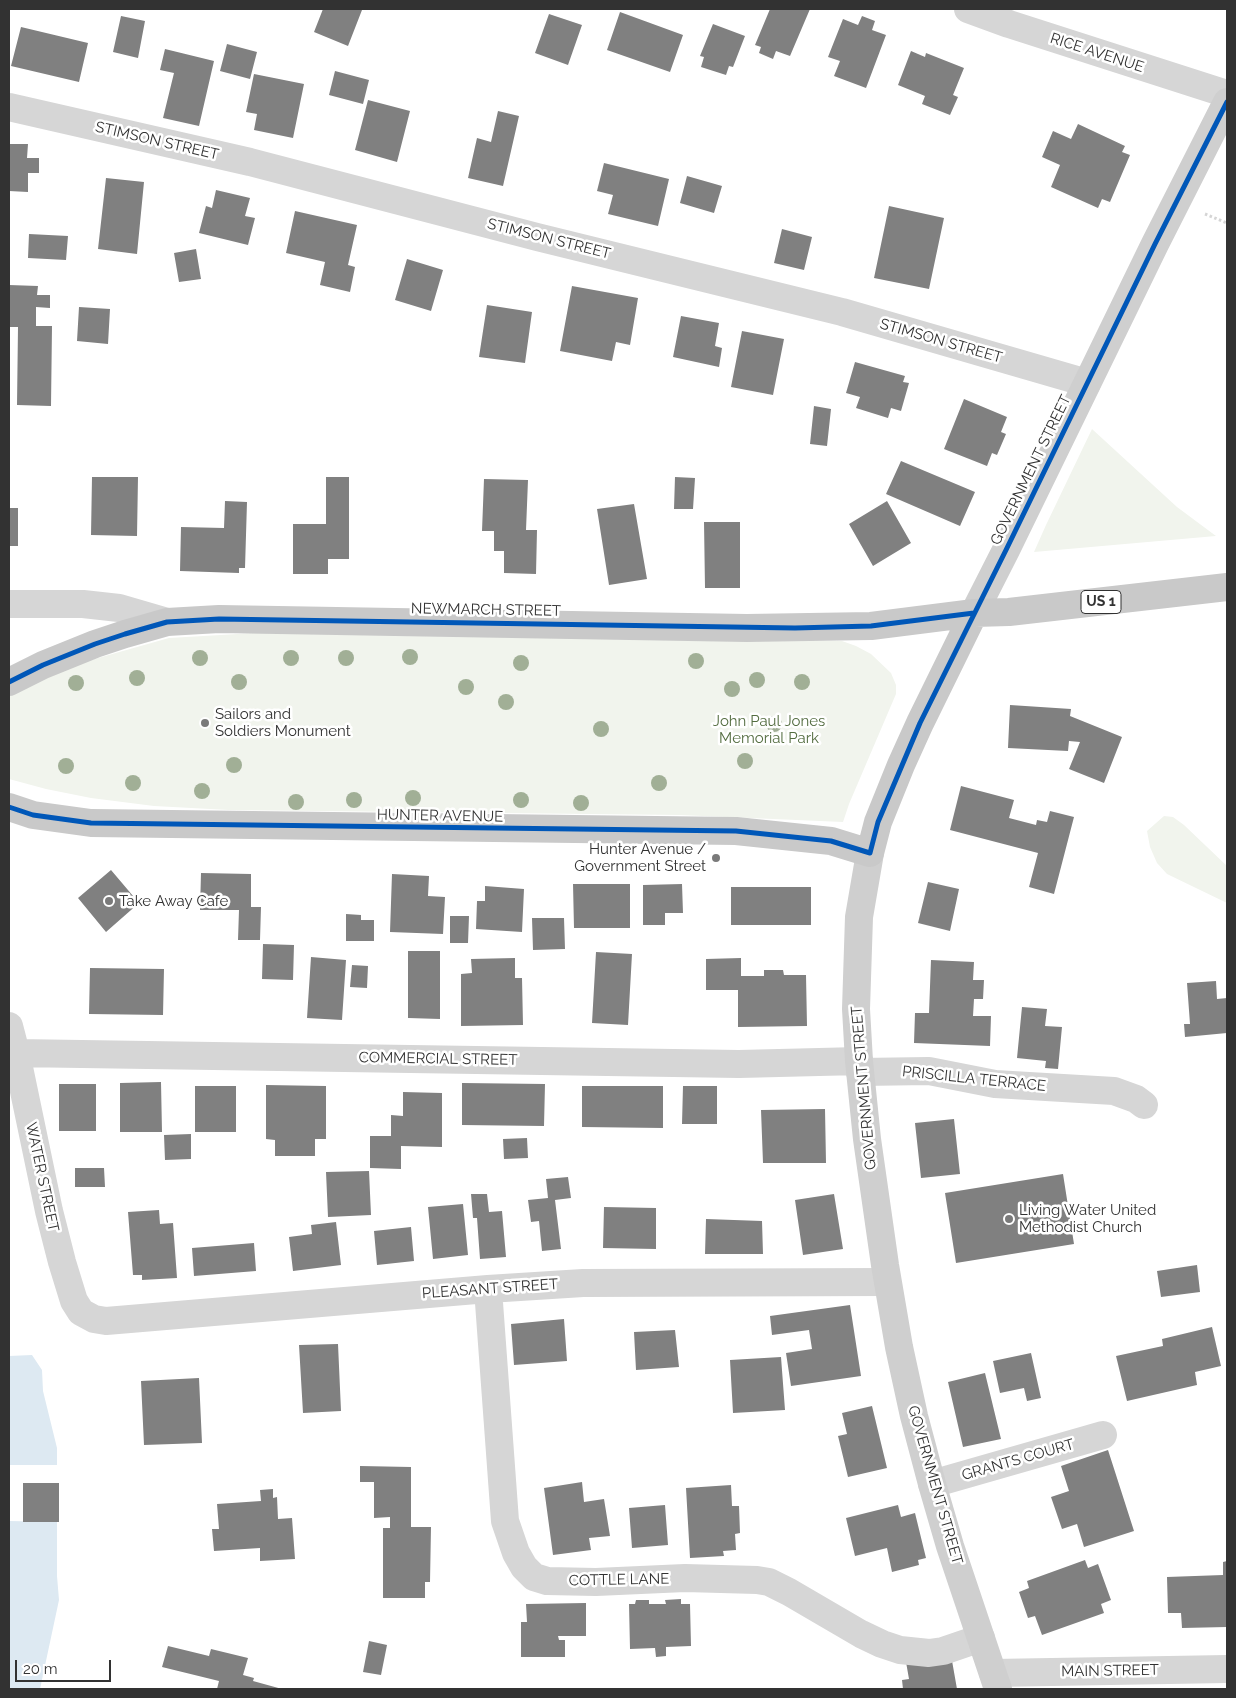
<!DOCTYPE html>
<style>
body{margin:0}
#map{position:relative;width:1236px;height:1698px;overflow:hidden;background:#fff;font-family:Raleway,sans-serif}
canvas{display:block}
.frame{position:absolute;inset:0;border:10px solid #323232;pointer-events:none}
.scale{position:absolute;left:15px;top:1660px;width:96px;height:22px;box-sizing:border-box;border:2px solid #323232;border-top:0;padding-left:6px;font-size:15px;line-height:18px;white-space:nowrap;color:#323232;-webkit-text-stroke:4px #fff;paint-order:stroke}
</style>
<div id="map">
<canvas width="1236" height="1698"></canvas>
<div class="frame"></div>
<div class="scale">20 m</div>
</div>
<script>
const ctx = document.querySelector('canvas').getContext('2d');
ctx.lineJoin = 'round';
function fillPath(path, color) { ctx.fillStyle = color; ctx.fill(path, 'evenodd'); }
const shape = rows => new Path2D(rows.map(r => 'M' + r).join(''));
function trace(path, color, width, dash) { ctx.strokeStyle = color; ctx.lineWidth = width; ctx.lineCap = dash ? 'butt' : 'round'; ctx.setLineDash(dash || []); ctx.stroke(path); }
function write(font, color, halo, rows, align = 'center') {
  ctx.font = font + ' Raleway,sans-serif'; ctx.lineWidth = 5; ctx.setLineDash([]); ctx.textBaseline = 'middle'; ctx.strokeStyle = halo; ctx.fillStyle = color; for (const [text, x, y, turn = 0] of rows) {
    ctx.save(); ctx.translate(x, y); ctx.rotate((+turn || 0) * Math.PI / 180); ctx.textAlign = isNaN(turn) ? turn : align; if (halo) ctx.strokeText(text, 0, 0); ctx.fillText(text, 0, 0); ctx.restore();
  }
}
fillPath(shape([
 [1092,429,1177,507,1216,536,1034,552,1046,525],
 [272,632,842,641,856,646,871,654,891,673,896,685,896,694,849,804,843,822,680,815,229,810,154,806,91,798,46,789,9,779,9,696,46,677,91,660,169,638],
 [1164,816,1173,817,1184,825,1227,866,1227,903,1167,874,1157,863,1150,847,1147,831]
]), '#f1f4ed');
fillPath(shape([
 [32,1355,42,1370,43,1391,57,1448,57,1576,59,1600,40,1689,9,1689,9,1356]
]), '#dde9f2');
fillPath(shape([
 [9,1465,59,1465,59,1522,9,1521]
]), '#fff');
fillPath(shape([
 [323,9,358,9,362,10,348,46,314,32],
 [770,9,810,9,790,56,776,51,773,59,759,53,761,47,755,45],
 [620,12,683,35,670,72,607,50],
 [549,14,582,25,568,65,535,53],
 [121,16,145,21,138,58,113,52],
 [862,16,875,21,872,30,886,35,866,88,834,76,840,61,828,57,843,19,858,25],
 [713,24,745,36,733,67,729,66,726,75,701,67,704,57,700,56],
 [21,27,88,43,79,82,11,66],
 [227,44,257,52,250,79,220,71],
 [165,49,214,61,199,126,163,118,174,73,160,70],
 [911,51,925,57,926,53,964,68,953,95,958,97,950,115,922,104,925,96,898,85],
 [335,71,369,80,363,104,329,95],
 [254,74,304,84,293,138,254,130,257,114,246,112],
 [368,100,410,111,397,162,355,150],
 [498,111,519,116,503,186,468,178,477,138,491,142],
 [1078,124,1125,146,1122,152,1130,155,1110,202,1102,199,1098,208,1051,187,1060,165,1042,157,1053,131,1071,139],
 [9,144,28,144,27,158,39,158,39,173,28,173,28,192,9,191],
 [604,163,669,179,658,226,608,214,613,195,597,191],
 [687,176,722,186,714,213,680,203],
 [106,178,144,182,137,254,98,249],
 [216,190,250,198,245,216,255,218,248,245,199,233,206,206,212,208],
 [889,206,944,218,929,289,874,278],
 [295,211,357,225,348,265,355,267,350,292,320,285,325,262,286,253],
 [782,229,812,237,804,270,774,263],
 [29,234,68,236,66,260,28,258],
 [196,249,201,279,179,282,174,253],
 [407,259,443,270,431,311,395,300],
 [9,285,38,286,37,295,50,295,50,308,36,307,36,326,52,326,51,406,17,405,18,327,9,327],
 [572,286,638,298,630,345,616,342,612,361,560,351],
 [487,305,532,312,525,363,479,357],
 [79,307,110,309,108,344,77,341],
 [681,316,719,323,715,346,722,348,719,367,673,357],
 [742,331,784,339,773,395,731,387],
 [855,362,905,376,903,382,909,383,901,411,891,408,888,418,856,408,860,397,846,393],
 [964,399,1007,417,1001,432,1006,434,997,455,992,453,987,466,944,449],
 [814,406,831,409,827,446,810,444],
 [901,461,975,492,960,526,886,494],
 [92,477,138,477,137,536,91,535],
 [326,477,349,477,349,559,328,559,328,574,293,574,293,524,326,524],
 [675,477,695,478,693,509,674,509],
 [484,479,528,480,526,530,537,530,536,574,504,573,504,551,494,551,494,531,482,531],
 [225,501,247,502,245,568,239,568,239,573,180,571,181,527,224,528],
 [887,501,911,543,873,566,849,524],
 [634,504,647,579,609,585,597,509],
 [9,508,18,508,18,546,9,546],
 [704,522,740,522,740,588,705,588],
 [1010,705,1071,709,1070,716,1122,737,1104,783,1069,769,1080,742,1069,741,1068,751,1008,748],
 [961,786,1014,800,1009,818,1036,825,1037,820,1047,822,1050,811,1074,817,1054,894,1029,887,1038,853,950,830],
 [111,870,139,903,106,932,78,898],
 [201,873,251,874,251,907,261,907,260,940,238,940,239,910,200,910],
 [392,874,429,876,428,896,445,897,443,934,390,932],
 [928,882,959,889,950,931,918,923],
 [573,884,630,884,630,928,574,928],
 [682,884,683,913,665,913,665,925,643,925,643,885],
 [485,886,524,889,522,932,476,929,477,901,485,901],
 [731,887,811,887,811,925,731,925],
 [346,914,361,915,361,920,374,920,374,941,346,941],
 [450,916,469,916,468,943,450,943],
 [532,918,564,918,565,949,533,950],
 [263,944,294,945,293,980,262,979],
 [408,951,440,951,440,1019,408,1018],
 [596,952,632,954,628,1025,592,1023],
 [311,957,346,960,342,1020,307,1018],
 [515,958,515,978,522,978,523,1025,461,1026,461,974,472,973,471,959],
 [741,958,741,976,764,976,764,970,783,970,784,975,806,975,807,1026,738,1027,738,990,706,990,706,959],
 [931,960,974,962,973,980,984,980,983,999,974,999,973,1016,991,1016,990,1046,914,1043,915,1013,929,1013],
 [352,965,368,966,367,988,350,987],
 [90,968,164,969,163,1015,89,1014],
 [1216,981,1217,999,1227,998,1227,1033,1185,1037,1184,1024,1190,1024,1187,983],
 [1022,1007,1047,1009,1045,1026,1062,1027,1058,1069,1045,1068,1046,1061,1017,1058],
 [161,1082,162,1132,120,1132,120,1083],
 [462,1083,545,1084,544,1126,462,1125],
 [59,1084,96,1084,96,1131,59,1131],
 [266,1085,326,1086,326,1139,315,1139,315,1156,275,1156,275,1140,266,1139],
 [195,1086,236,1086,236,1132,195,1132],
 [582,1086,663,1086,663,1128,582,1127],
 [683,1086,717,1086,717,1124,682,1124],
 [403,1092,442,1093,442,1147,401,1146,401,1169,370,1168,370,1136,391,1136,391,1115,403,1116],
 [825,1109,826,1163,763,1163,761,1110],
 [954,1119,960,1174,921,1178,915,1123],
 [191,1134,191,1159,165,1160,164,1135],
 [527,1138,528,1158,504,1159,503,1139],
 [75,1168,104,1168,105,1187,75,1187],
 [369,1171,371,1215,328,1217,326,1172],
 [1063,1174,1074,1244,956,1263,945,1193],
 [568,1177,571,1198,555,1200,561,1249,542,1251,539,1221,531,1222,528,1200,548,1198,546,1179],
 [471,1194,487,1194,489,1212,502,1211,506,1257,480,1259,477,1218,473,1218],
 [834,1194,843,1249,803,1255,795,1200],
 [463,1204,468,1255,433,1259,428,1207],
 [604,1207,656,1208,656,1249,603,1248],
 [159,1210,160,1224,173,1223,177,1278,142,1280,142,1275,133,1275,128,1212],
 [706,1219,762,1221,763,1254,705,1254],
 [336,1222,341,1265,293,1271,289,1237,312,1234,311,1225],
 [411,1227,414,1261,377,1265,374,1231],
 [254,1243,256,1271,194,1276,192,1248],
 [1197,1265,1200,1292,1161,1297,1157,1271],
 [850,1305,861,1376,791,1386,786,1353,812,1349,809,1330,772,1335,770,1316],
 [564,1319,567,1361,514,1365,511,1324],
 [1212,1327,1221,1366,1195,1372,1197,1385,1127,1401,1116,1356,1163,1346,1162,1339],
 [675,1330,679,1367,636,1370,634,1332],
 [338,1344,341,1411,303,1413,299,1345],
 [1031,1353,1041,1398,1027,1401,1024,1388,1000,1393,993,1361],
 [781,1357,785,1410,733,1413,730,1360],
 [985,1373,1001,1439,963,1447,948,1382],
 [199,1378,202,1443,144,1445,141,1381],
 [872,1406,887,1468,848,1477,838,1436,847,1434,842,1413],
 [1108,1450,1134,1531,1084,1547,1077,1524,1062,1529,1051,1497,1069,1491,1061,1466],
 [360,1466,411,1467,411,1527,431,1527,430,1582,425,1582,425,1598,383,1598,383,1528,390,1528,390,1517,374,1518,374,1482,360,1482],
 [582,1482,584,1502,604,1499,610,1536,589,1538,591,1550,553,1555,544,1488],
 [23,1483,59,1483,59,1522,23,1522],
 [731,1485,732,1506,739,1506,740,1533,735,1534,736,1550,723,1551,724,1556,690,1558,686,1488],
 [273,1489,273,1498,277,1497,278,1519,292,1518,295,1559,260,1561,260,1548,214,1551,212,1529,219,1529,217,1504,261,1501,260,1490],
 [665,1505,668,1545,632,1548,629,1508],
 [898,1505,901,1517,915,1513,926,1558,918,1560,919,1565,892,1572,887,1548,855,1556,846,1518],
 [1085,1560,1088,1568,1098,1564,1111,1600,1101,1604,1104,1613,1042,1635,1035,1616,1028,1618,1019,1592,1029,1588,1027,1581],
 [1227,1561,1227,1627,1182,1628,1181,1613,1168,1613,1167,1577,1223,1575,1223,1562],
 [681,1599,681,1604,690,1604,691,1646,666,1647,666,1656,656,1657,655,1648,630,1649,629,1604,635,1604,636,1600,649,1600,649,1604,666,1604,665,1600],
 [586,1603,586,1636,558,1636,559,1640,565,1640,565,1657,521,1657,521,1622,527,1622,526,1604],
 [369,1641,387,1645,381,1675,363,1672],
 [168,1646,209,1656,211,1649,248,1658,243,1675,254,1678,253,1681,282,1689,217,1689,219,1681,162,1667],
 [951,1655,957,1689,903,1689,902,1680,909,1679,906,1662]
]), '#808080');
trace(shape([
 [1205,214,1227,223]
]), '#d5d5d5', 3, [2.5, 2.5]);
trace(shape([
 [968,9,1009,24,1227,94],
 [9,107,250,162,537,237,842,312,1087,383],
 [9,604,83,604,119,608,167,622],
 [9,1026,16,1053,49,1211,62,1262,74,1301,81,1312,94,1319,106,1321,488,1289,583,1283,887,1282],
 [16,1053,739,1064,859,1061],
 [860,1072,929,1071,995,1084,1114,1091,1136,1099,1144,1105],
 [488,1289,505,1521,516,1553,524,1567,534,1577,547,1581,596,1582,685,1578,757,1580,769,1582,789,1592,861,1634,882,1644,900,1650,929,1653,943,1651,981,1638],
 [932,1484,1103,1435],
 [993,1673,1227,1669]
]), '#d6d6d6', 28);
trace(shape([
 [974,613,1006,550,1155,244,1227,102],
 [870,853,859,917,856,1009,859,1061,867,1139,885,1265,899,1347,914,1416,932,1484,950,1546,998,1689]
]), '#cfcfcf', 28);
trace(shape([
 [9,682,43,665,95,644,125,634,167,622,219,619,747,628,871,626,974,613,1009,612,1227,587],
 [9,807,33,815,91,823,736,831,831,841,870,853,878,822,901,765,920,723,974,613]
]), '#c9c9c9', 28);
trace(shape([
 [9,682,43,665,95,644,125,634,167,622,219,619,795,628,871,626,974,613],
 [9,807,33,815,91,823,736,831,831,841,870,853,878,822,920,723,1006,550,1155,244,1227,102]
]), '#0057b8', 5);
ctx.fillStyle = '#a1af96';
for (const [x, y] of [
 [410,657],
 [200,658],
 [291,658],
 [346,658],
 [696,661],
 [521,663],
 [137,678],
 [757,680],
 [239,682],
 [802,682],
 [76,683],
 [466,687],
 [732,689],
 [506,702],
 [774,724],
 [601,729],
 [745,761],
 [234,765],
 [66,766],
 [133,783],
 [659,783],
 [202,791],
 [413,798],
 [354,800],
 [521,800],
 [296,802],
 [581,803]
]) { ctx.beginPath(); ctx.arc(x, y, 8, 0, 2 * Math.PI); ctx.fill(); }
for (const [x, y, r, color] of [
 [205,723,5,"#7a7a7a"],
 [716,858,5,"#7a7a7a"],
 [109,901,5,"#7a7a7a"],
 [1009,1219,5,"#7a7a7a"]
]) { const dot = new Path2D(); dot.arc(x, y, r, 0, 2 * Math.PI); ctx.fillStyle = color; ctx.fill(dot); trace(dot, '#fff', 2); }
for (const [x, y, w] of [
 [1101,602,40]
]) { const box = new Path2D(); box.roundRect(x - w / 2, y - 11.5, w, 23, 4); ctx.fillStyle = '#fff'; ctx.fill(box); trace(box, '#323232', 1); }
write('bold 14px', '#323232', null, [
 ["US 1",1101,602]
]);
write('15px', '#323232', '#fff', [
 ["RICE AVENUE",1097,53,18],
 ["STIMSON STREET",157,141,13],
 ["STIMSON STREET",549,239,14],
 ["STIMSON STREET",941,341,16],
 ["GOVERNMENT STREET",1031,470,-64],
 ["NEWMARCH STREET",486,610,1],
 ["HUNTER AVENUE",440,816,1],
 ["COMMERCIAL STREET",438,1059,1],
 ["PRISCILLA TERRACE",974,1079,6],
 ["GOVERNMENT STREET",864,1088,-95],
 ["WATER STREET",42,1177,78],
 ["PLEASANT STREET",490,1289,-4],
 ["GRANTS COURT",1018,1460,-16],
 ["GOVERNMENT STREET",935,1485,74],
 ["COTTLE LANE",619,1580,-1],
 ["MAIN STREET",1110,1671,-1]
]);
write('15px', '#323232', '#fff', [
 ["Sailors and",215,714],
 ["Soldiers Monument",215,731],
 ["Hunter Avenue /",706,849,"right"],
 ["Government Street",706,866,"right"],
 ["Take Away Cafe",119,901],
 ["Living Water United",1019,1210],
 ["Methodist Church",1019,1227]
], 'left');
write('15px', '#546d41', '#fff', [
 ["John Paul Jones",769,721],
 ["Memorial Park",769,738]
]);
</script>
